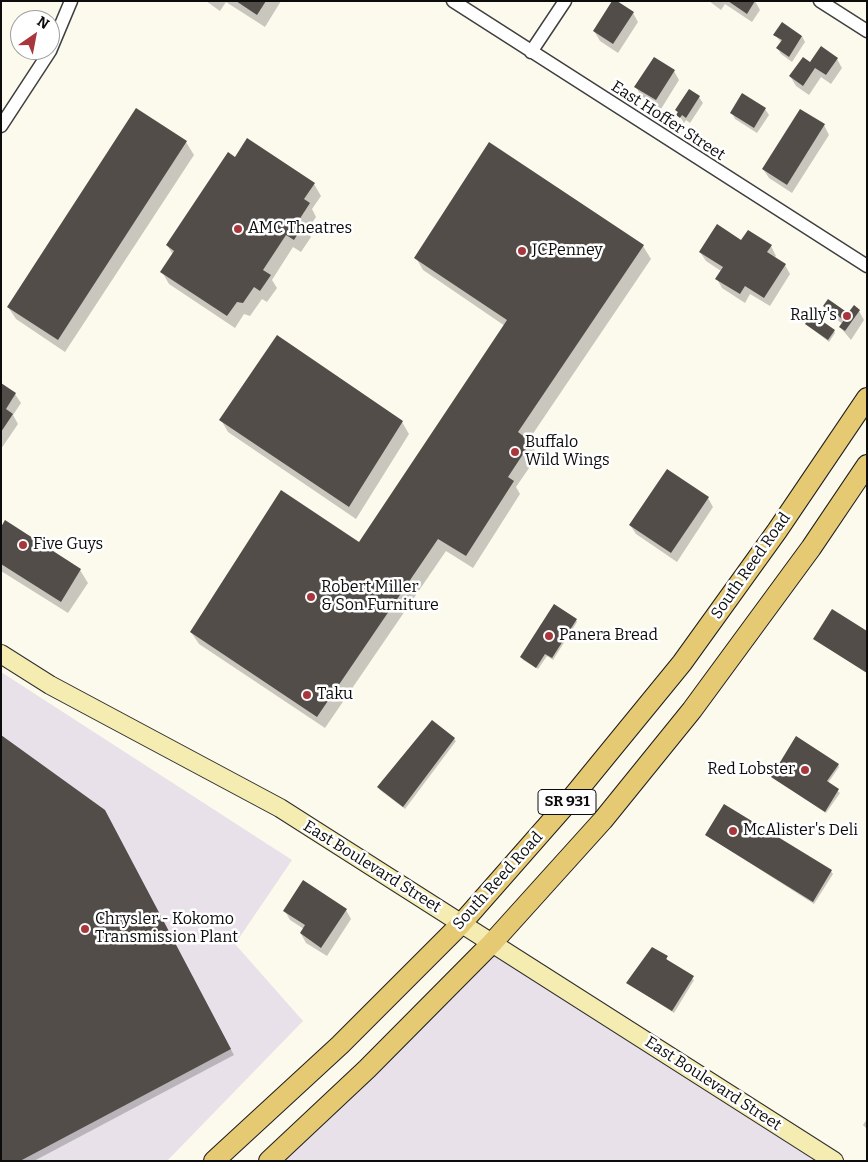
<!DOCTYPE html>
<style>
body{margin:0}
#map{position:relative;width:868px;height:1162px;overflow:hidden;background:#fcf9ed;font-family:Bitter,serif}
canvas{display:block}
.frame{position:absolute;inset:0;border:2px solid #0c0c0c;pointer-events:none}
.north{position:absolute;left:10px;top:10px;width:50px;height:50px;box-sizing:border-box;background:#fff;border:1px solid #9e9e9e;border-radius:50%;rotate:33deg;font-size:14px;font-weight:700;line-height:20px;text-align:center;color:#0c0c0c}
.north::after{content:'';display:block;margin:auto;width:18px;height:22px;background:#a8373d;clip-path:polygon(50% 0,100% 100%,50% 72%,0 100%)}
</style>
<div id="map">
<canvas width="868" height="1162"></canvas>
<div class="frame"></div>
<div class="north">N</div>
</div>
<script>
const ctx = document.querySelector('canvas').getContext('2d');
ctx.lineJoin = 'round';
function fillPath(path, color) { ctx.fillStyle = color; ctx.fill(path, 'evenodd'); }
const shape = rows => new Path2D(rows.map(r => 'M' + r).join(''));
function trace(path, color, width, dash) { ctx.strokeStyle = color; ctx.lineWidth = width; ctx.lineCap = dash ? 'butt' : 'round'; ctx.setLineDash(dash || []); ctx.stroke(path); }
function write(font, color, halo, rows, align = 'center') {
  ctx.font = font + ' Bitter,serif'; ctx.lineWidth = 5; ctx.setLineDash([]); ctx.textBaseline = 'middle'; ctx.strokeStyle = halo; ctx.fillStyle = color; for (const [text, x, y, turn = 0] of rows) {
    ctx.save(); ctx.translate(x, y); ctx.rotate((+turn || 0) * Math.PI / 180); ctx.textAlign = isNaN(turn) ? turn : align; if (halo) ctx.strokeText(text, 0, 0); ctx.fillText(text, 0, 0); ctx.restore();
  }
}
fillPath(shape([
 [1,672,292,860,235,944,303,1021,167,1161,1,1161],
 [492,943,837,1161,269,1161]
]), '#e8e1e9');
fillPath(shape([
 [206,1,281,1,265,27,226,2,220,11],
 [755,1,760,10,752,22,725,4,721,10,709,1],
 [633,13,638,22,618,53,600,41,594,31],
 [775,35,802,36,805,42,792,62,781,54,778,49,782,43],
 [837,59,842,68,831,84,821,77,809,95,796,86,790,76,811,64],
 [674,71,679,80,661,109,641,96,636,87],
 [689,91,699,97,703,103,690,123,686,120,684,123,676,110],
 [743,95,765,109,769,115,757,133,735,119,732,113],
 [137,110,186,142,194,155,65,352,16,319,8,307],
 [824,125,829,135,792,193,769,178,763,169],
 [489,144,643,246,651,259,528,441,538,455,516,487,520,494,473,568,446,551,325,728,199,644,191,632,359,544,505,326,423,270,416,258],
 [235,158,314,184,321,196,312,209,316,217,307,230,311,237,301,252,293,247,272,280,277,288,267,302,262,299,250,316,244,314,235,328,169,284,162,272,173,255,167,245],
 [742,241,771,246,776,256,774,258,785,265,790,274,770,306,750,294,745,303,722,288,717,279,721,271,706,261,700,252],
 [825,306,849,315,859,311,864,320,851,340,840,327,843,324,830,315],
 [806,324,834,331,835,333,829,342],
 [1,384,15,394,21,403,13,415,18,424,1,449],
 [221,420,402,422,409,434,356,519,228,432],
 [708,498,713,507,677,562,636,534,630,525],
 [6,522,80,570,88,583,68,613,1,571,1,529],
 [576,620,577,622,553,660,547,656,538,669,523,660,521,657],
 [867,632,867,673,815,639],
 [454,739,456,741,405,809,380,790,378,787],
 [838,764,839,767,828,783,840,793,826,813,772,777],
 [108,818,234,1055,34,1161,1,1161],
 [706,835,831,871,833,874,814,904],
 [346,910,351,919,327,956,306,943,301,934,304,929,290,920,285,911],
 [667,957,667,962,694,980,674,1013,628,983],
 [867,1119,867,1129,863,1125]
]), '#0003');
fillPath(shape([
 [236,1,266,1,257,15],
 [612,1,617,1,634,12,613,44,593,31],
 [728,1,755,1,747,14],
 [782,22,802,36,789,57,776,48,782,40,773,35],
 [821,46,838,58,826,75,815,68,803,86,789,76,803,57,810,62],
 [654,57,675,70,656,100,634,87],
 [689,89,700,96,686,118,682,115,680,118,676,115,678,112,675,110],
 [742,93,766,108,754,128,730,113],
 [136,108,187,141,58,340,7,307],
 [800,109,825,124,787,185,762,169],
 [247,138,315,183,304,199,310,203,299,220,304,224,294,240,286,235,263,270,271,275,260,291,254,287,243,303,237,302,227,316,160,272,174,251,166,245,228,152,235,157],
 [489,142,644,245,518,432,531,442,508,477,514,481,466,556,438,539,317,717,190,632,281,490,359,542,507,320,414,258],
 [717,224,741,240,748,230,772,245,767,252,786,264,764,298,745,286,740,294,715,279,723,267,699,252],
 [828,299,848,313,854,305,860,310,845,331,839,327,844,320,823,306],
 [812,314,835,330,828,340,805,324],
 [277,335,403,421,349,507,219,420],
 [1,383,16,393,6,409,13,414,1,432],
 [667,469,709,497,671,553,629,525],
 [5,520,81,569,61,602,1,564,1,527],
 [554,604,577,619,552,658,545,654,536,668,520,657],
 [832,609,867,631,867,673,813,639],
 [432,720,455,738,403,807,377,787],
 [1,735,105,810,231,1049,20,1161,1,1161],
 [796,736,839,764,827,781,839,789,825,812,771,777],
 [724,804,832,870,813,902,705,835],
 [303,880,347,909,321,948,300,933,305,925,283,911],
 [652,947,668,956,666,959,694,976,672,1011,626,983]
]), '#534d49');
const minor = shape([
 [453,1,867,266],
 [820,1,867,31],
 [531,52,565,1],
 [1,126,50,51,71,1]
]);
const secondary = shape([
 [1,654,50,685,280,808,834,1161]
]);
const primary = shape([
 [214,1161,340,1045,461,924,570,800,682,663,777,531,867,398],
 [269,1161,367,1069,492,943,603,820,692,710,811,548,867,465]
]);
trace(minor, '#3f3f3f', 15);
trace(secondary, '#2e2e2e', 20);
trace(primary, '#1d1d1d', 22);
trace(minor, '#fff', 12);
trace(secondary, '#f4ecb0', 18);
trace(primary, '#e6c973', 20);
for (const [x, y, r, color] of [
 [238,229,5,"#a8373d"],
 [522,251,5,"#a8373d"],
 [847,316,5,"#a8373d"],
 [515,452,5,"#a8373d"],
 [23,545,5,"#a8373d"],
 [311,597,5,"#a8373d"],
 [549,636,5,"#a8373d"],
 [307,695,5,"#a8373d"],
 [805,770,5,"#a8373d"],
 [733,831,5,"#a8373d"],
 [85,929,5,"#a8373d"]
]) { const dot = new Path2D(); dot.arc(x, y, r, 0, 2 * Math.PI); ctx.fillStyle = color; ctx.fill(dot); trace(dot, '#fff', 2); }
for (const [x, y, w] of [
 [567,802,58]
]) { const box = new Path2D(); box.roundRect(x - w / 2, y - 12.5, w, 25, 4); ctx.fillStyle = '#fff'; ctx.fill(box); trace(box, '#0c0c0c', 1); }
write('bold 15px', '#0c0c0c', null, [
 ["SR 931",567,802]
]);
write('16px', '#0c0c0c', '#fff', [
 ["East Hoffer Street",668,121,33],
 ["South Reed Road",751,566,-55],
 ["East Boulevard Street",372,867,32],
 ["South Reed Road",498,881,-48],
 ["East Boulevard Street",713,1084,33]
]);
write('16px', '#0c0c0c', '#fff', [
 ["AMC Theatres",248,229],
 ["JCPenney",532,251],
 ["Rally's",837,316,"right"],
 ["Buffalo",525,443],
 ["Wild Wings",525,461],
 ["Five Guys",33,545],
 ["Robert Miller",321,588],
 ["& Son Furniture",321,606],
 ["Panera Bread",559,636],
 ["Taku",317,695],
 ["Red Lobster",795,770,"right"],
 ["McAlister's Deli",743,831],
 ["Chrysler - Kokomo",95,920],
 ["Transmission Plant",95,938]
], 'left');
</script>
